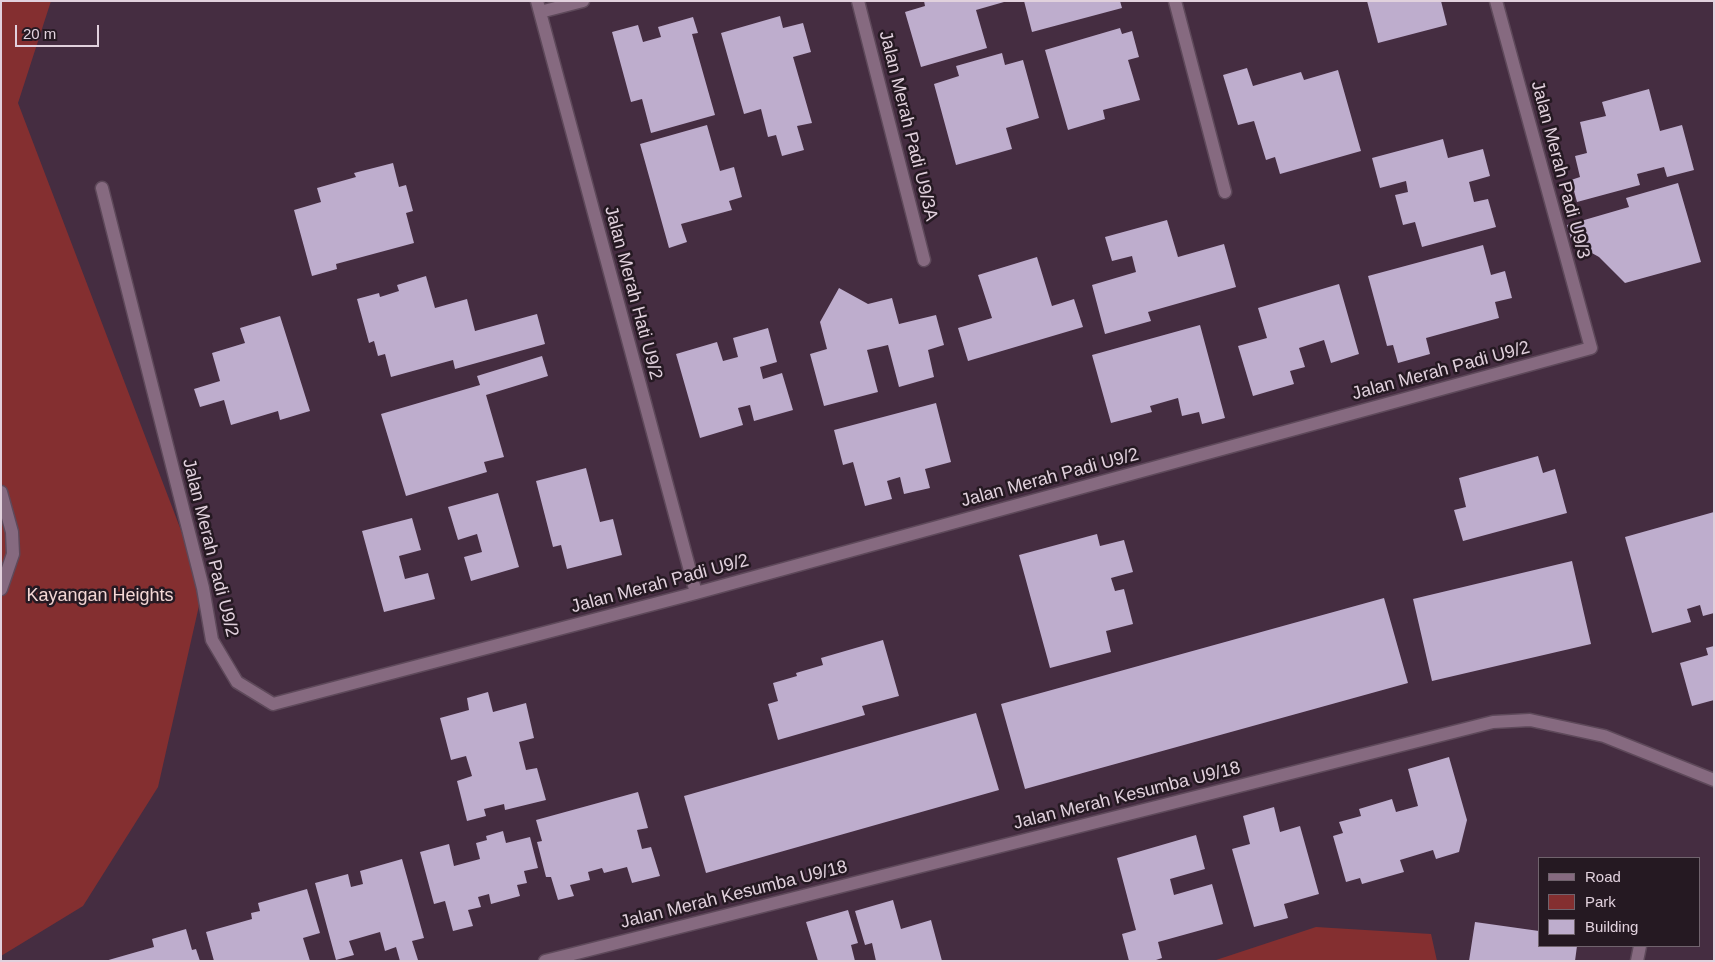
<!DOCTYPE html>
<style>
body{margin:0}
#map{position:relative;width:1715px;height:962px;overflow:hidden;background:#452d41;font-family:Helvetica,sans-serif}
canvas{display:block}
.frame{position:absolute;inset:0;border:2px solid #e1d1dd;pointer-events:none}
.legend{position:absolute;left:1538px;top:857px;width:162px;height:90px;box-sizing:border-box;background:#251922;border:1px solid #70636d;margin:0;padding:6px 9px;list-style:none;font-size:15px;color:#e1d1dd}
.legend li{display:flex;align-items:center;gap:10px;height:25px}
.legend b{width:25px;border:1px solid #70636d}
.scale{position:absolute;left:15px;top:25px;width:84px;height:22px;box-sizing:border-box;border:2px solid #e1d1dd;border-top:0;padding-left:6px;font-size:15px;line-height:18px;white-space:nowrap;color:#e1d1dd;-webkit-text-stroke:4px #251922;paint-order:stroke}
</style>
<div id="map">
<canvas width="1715" height="962"></canvas>
<div class="frame"></div>
<ul class="legend">
<li><b style="height:6px;background:#866a80"></b>Road</li>
<li><b style="height:14px;background:#842f30"></b>Park</li>
<li><b style="height:14px;background:#beadcd"></b>Building</li>
</ul>
<div class="scale">20 m</div>
</div>
<script>
const ctx = document.querySelector('canvas').getContext('2d');
ctx.lineJoin = 'round';
function fillPath(path, color) { ctx.fillStyle = color; ctx.fill(path, 'evenodd'); }
const shape = rows => new Path2D(rows.map(r => 'M' + r).join(''));
function trace(path, color, width, dash) { ctx.strokeStyle = color; ctx.lineWidth = width; ctx.lineCap = dash ? 'butt' : 'round'; ctx.setLineDash(dash || []); ctx.stroke(path); }
function write(font, color, halo, rows, align = 'center') {
  ctx.font = font + ' Helvetica,sans-serif'; ctx.lineWidth = 5; ctx.setLineDash([]); ctx.textBaseline = 'middle'; ctx.strokeStyle = halo; ctx.fillStyle = color; for (const [text, x, y, turn = 0] of rows) {
    ctx.save(); ctx.translate(x, y); ctx.rotate((+turn || 0) * Math.PI / 180); ctx.textAlign = isNaN(turn) ? turn : align; if (halo) ctx.strokeText(text, 0, 0); ctx.fillText(text, 0, 0); ctx.restore();
  }
}
fillPath(shape([
 [1,1,51,1,18,103,203,588,158,787,83,906,1,956],
 [1316,927,1431,934,1437,961,1213,961]
]), '#842f30');
fillPath(shape([
 [924,1,1004,1,1004,2,976,10,987,48,921,67,905,12,925,6],
 [1024,1,1120,1,1122,8,1032,32],
 [1367,1,1441,1,1447,25,1378,43],
 [780,16,783,28,803,23,811,52,793,57,812,123,797,126,804,150,782,156,776,135,768,137,761,109,744,114,721,33],
 [693,17,698,33,692,34,715,115,651,133,642,99,631,102,612,32,638,25,643,42,661,37,658,27],
 [1120,28,1122,34,1132,31,1139,57,1128,60,1140,100,1103,110,1105,119,1068,130,1045,50],
 [1002,53,1005,65,1023,60,1039,118,1006,128,1012,149,956,165,934,84,959,76,956,66],
 [1247,68,1253,86,1301,72,1304,80,1338,70,1361,151,1280,174,1275,157,1266,160,1254,121,1238,125,1223,75],
 [1649,89,1660,131,1682,125,1694,170,1667,177,1664,167,1637,174,1640,185,1577,202,1571,180,1580,177,1575,156,1587,153,1580,122,1606,116,1602,102],
 [707,125,720,171,734,167,742,197,729,201,732,210,681,224,687,242,669,248,640,144],
 [1443,139,1448,158,1483,149,1490,176,1469,182,1474,202,1488,199,1496,227,1422,247,1415,222,1403,225,1395,195,1408,192,1406,181,1380,188,1372,158],
 [393,163,399,187,406,185,413,211,406,213,414,243,336,264,337,269,312,276,294,210,321,202,317,188,356,177,354,173],
 [1678,183,1701,262,1625,283,1599,257,1572,242,1567,225,1629,207,1626,198],
 [1167,220,1178,257,1224,244,1236,287,1148,312,1151,321,1105,334,1092,285,1136,272,1132,256,1112,261,1105,237],
 [1483,245,1491,275,1505,271,1512,298,1495,302,1499,318,1426,338,1430,354,1398,363,1393,345,1387,346,1368,276],
 [1037,257,1052,306,1074,299,1083,327,968,361,958,328,992,318,978,275],
 [426,276,435,308,467,299,475,331,537,314,545,344,455,369,453,360,391,377,385,354,378,356,374,341,369,343,357,299,379,293,380,297,399,291,397,285],
 [1339,284,1359,354,1331,363,1324,340,1299,348,1305,367,1290,371,1294,384,1253,396,1238,346,1267,338,1258,308],
 [839,288,868,304,892,298,899,324,936,315,944,345,928,350,934,377,899,387,888,345,867,350,878,392,824,406,810,354,827,349,820,322],
 [280,316,310,411,280,420,278,411,231,425,224,400,200,407,194,389,220,381,212,353,245,343,240,328],
 [1200,325,1225,418,1202,424,1199,412,1182,416,1178,398,1150,406,1152,412,1111,423,1092,355],
 [768,328,777,362,760,367,763,379,782,373,793,410,754,421,750,405,738,408,743,425,700,438,676,354,717,342,723,361,738,357,733,338],
 [542,356,548,376,486,395,504,457,484,462,487,472,406,496,381,414,480,385,477,376],
 [936,403,951,462,925,469,930,488,904,494,900,477,887,481,892,499,865,506,853,462,843,465,834,430],
 [1538,456,1543,473,1555,469,1567,513,1463,541,1454,510,1466,507,1459,478],
 [586,468,600,522,613,519,622,555,567,569,561,545,553,547,536,481],
 [498,493,519,567,471,581,464,557,482,552,477,534,458,540,448,507],
 [1714,512,1714,613,1703,616,1700,605,1687,609,1691,622,1652,633,1625,537],
 [412,518,421,550,399,556,405,579,428,573,435,599,384,612,362,531],
 [1097,534,1100,546,1124,540,1133,572,1111,578,1115,591,1124,589,1133,624,1106,631,1111,652,1050,668,1019,555],
 [1572,561,1591,644,1432,681,1413,599],
 [1384,598,1408,683,1025,789,1001,704],
 [883,640,899,696,862,706,865,715,778,740,768,704,778,701,773,683,797,676,796,673,823,665,821,658],
 [1714,646,1714,700,1692,706,1680,663,1708,655,1706,648],
 [488,692,493,712,526,703,534,738,519,742,526,770,537,768,546,800,505,810,504,804,484,809,486,816,467,821,457,781,472,776,466,756,451,760,440,718,469,710,467,698],
 [976,713,999,790,706,873,684,796],
 [1449,757,1467,820,1459,852,1436,859,1433,850,1400,860,1404,872,1362,884,1360,878,1346,882,1333,836,1343,833,1339,822,1361,816,1359,809,1392,799,1396,812,1418,806,1408,769],
 [638,792,648,828,637,830,642,849,651,847,660,876,632,883,627,867,604,873,602,868,588,872,590,880,570,885,574,896,558,900,551,877,546,877,537,842,542,841,536,820],
 [1274,807,1280,832,1300,826,1319,894,1284,904,1288,918,1254,927,1232,849,1250,844,1243,816],
 [503,831,506,843,530,837,538,868,524,871,527,883,517,885,520,896,491,904,489,894,478,897,481,907,468,910,473,926,453,931,445,901,434,904,420,852,449,844,454,866,480,859,476,843,487,840,486,836],
 [1196,835,1205,869,1170,879,1174,895,1212,884,1223,924,1158,942,1162,958,1153,961,1129,961,1122,934,1136,930,1117,858],
 [402,859,424,938,412,941,418,960,400,961,396,947,385,951,380,932,349,941,354,955,336,960,315,883,348,874,351,887,363,884,360,871],
 [307,889,320,933,303,938,310,961,214,961,206,932,252,919,251,913,260,911,258,903],
 [893,900,901,929,931,920,942,961,876,961,872,943,865,945,855,911],
 [848,910,858,943,851,945,855,961,818,961,806,922],
 [1475,922,1539,931,1539,946,1577,946,1575,961,1469,961],
 [186,929,192,950,196,949,200,961,105,961,154,947,152,939]
]), '#beadcd');
const minor = shape([
 [537,1,696,593],
 [858,1,924,260],
 [1175,1,1225,192],
 [540,12,583,1],
 [102,188,203,588,212,640,237,682,273,704,696,593,1591,348,1496,1],
 [1,492,12,532,13,554,1,589],
 [545,961,1493,722,1530,720,1604,736,1714,780],
 [1637,961,1640,946]
]);
trace(minor, '#5e495a', 15);
trace(minor, '#866a80', 12);
write('18px', '#e1d1dd', '#251922', [
 ["Jalan Merah Padi U9/3A",908,126,76],
 ["Jalan Merah Padi U9/3",1560,170,75],
 ["Jalan Merah Hati U9/2",633,293,75],
 ["Jalan Merah Padi U9/2",1441,371,-15],
 ["Jalan Merah Padi U9/2",1050,478,-15],
 ["Jalan Merah Padi U9/2",210,548,76],
 ["Jalan Merah Padi U9/2",660,584,-15],
 ["Jalan Merah Kesumba U9/18",1127,796,-14],
 ["Jalan Merah Kesumba U9/18",734,895,-14]
]);
write('18px', '#f3d7d5', '#251922', [
 ["Kayangan Heights",100,596]
]);
</script>
